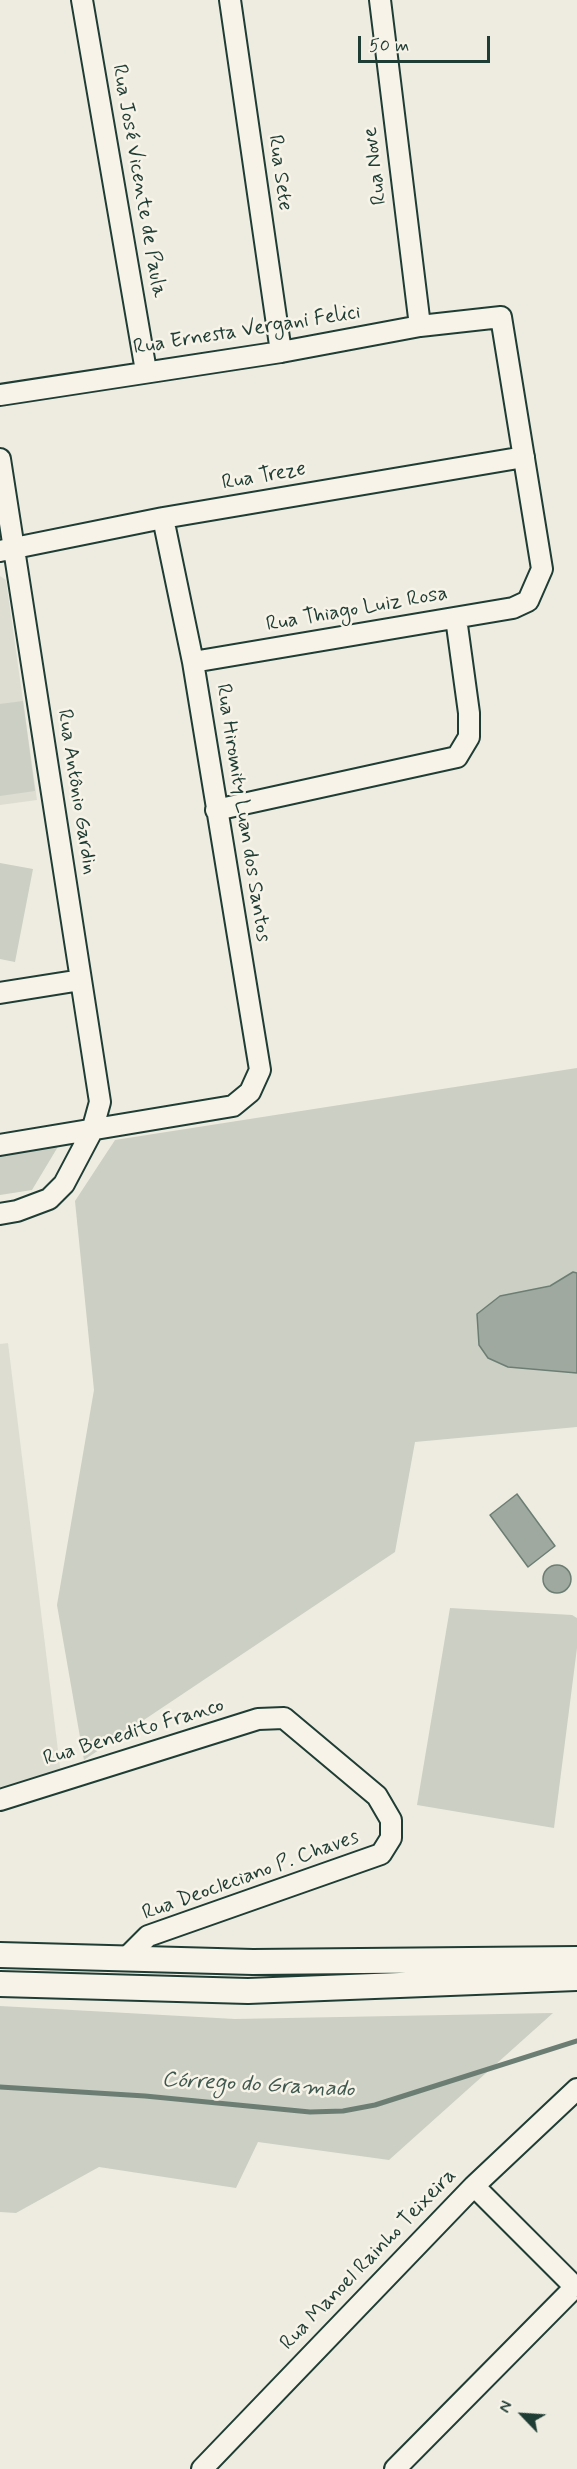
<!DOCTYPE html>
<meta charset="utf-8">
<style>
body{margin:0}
#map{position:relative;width:577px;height:2469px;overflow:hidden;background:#eeece1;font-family:Mynerve,sans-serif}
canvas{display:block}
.north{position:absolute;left:493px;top:2385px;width:60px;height:60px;-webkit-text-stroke:4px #f7f3e8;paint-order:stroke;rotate:295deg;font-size:16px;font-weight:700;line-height:24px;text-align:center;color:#1f3d34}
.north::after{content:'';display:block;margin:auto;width:21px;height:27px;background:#1f3d34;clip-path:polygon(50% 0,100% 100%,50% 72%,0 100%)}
.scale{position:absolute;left:358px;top:36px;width:132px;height:27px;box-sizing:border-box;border:3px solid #1f3d34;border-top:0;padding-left:8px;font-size:18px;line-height:21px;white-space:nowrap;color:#1f3d34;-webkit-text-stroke:4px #f7f3e8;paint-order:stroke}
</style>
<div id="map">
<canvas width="577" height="2469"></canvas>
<div class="north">N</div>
<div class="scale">50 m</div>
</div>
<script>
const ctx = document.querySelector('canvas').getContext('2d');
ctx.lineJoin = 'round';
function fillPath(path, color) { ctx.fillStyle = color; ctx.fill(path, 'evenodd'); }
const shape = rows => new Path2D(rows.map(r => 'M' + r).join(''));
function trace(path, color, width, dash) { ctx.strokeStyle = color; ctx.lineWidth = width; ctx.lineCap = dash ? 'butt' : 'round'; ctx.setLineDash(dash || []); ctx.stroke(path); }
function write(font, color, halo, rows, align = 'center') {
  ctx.font = font + ' Mynerve,sans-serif'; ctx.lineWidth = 5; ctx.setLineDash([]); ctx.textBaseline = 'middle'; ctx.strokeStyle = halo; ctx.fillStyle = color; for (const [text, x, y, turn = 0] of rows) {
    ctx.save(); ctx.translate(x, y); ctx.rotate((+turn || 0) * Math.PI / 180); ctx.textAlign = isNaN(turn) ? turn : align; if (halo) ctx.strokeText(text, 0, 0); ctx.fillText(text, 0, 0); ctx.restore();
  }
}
fillPath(shape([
 [0,576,6,580,37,800,0,805],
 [8,1343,61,1775,0,1792,0,1344]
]), '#ddddd2');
fillPath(shape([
 [23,701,35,791,0,796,0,704],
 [0,863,33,869,15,962,0,959],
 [577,1068,577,1427,415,1442,395,1552,84,1760,57,1605,94,1390,75,1201,115,1140],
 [59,1145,32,1190,0,1195,0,1154],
 [450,1608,572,1615,577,1618,577,1648,554,1828,417,1805],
 [0,2006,235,2019,553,2013,389,2160,258,2142,236,2188,99,2167,16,2213,0,2212]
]), '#cccfc4');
const water = shape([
 [573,1272,577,1273,577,1373,508,1367,488,1358,479,1345,477,1314,500,1296,550,1286,573,1272],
 [517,1494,555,1546,528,1567,490,1515,517,1494],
 '543 1579a14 14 0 1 1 28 0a14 14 0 1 1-28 0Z'
]);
fillPath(water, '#9fa99f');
trace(water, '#6c7e74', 1.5);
trace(shape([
 [0,2087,145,2096,310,2112,343,2111,375,2105,577,2041]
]), '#6c7e74', 5);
const minor = shape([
 [82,0,146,371],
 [230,0,281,352],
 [380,0,420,326],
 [0,395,281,352,420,326,501,317,542,569,528,601,513,608,193,662],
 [0,459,100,1102,92,1131,64,1184,49,1199,17,1211,0,1214],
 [0,551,163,518,524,457],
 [216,810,457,757,469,737,469,713,456,618],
 [0,993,81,980],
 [0,1145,233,1106,250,1092,260,1070,193,662,163,518],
 [0,1800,258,1719,284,1718,377,1796,391,1820,391,1838,381,1854,148,1936,126,1958],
 [474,2186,575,2287],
 [202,2469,474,2186,577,2089],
 [395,2469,577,2285]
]);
const major = shape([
 [0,1955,253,1962,577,1959],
 [0,1984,248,1991,577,1978]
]);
trace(minor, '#1f3d34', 24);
trace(major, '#1f3d34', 28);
trace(minor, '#f7f3e8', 20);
trace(major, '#f7f3e8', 24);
write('21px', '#1f3d34', '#f7f3e8', [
 ["Rua Nove",376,166,-97],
 ["Rua Sete",279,173,82],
 ["Rua José Vicente de Paula",138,181,80],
 ["Rua Ernesta Vergani Felici",247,331,-9],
 ["Rua Treze",264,477,-10],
 ["Rua Thiago Luiz Rosa",357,610,-10],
 ["Rua Antônio Gardin",76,792,81],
 ["Rua Hiromity Luan dos Santos",242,813,81],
 ["Rua Benedito Franco",134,1733,-17],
 ["Rua Deocleciano P. Chaves",251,1876,-20],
 ["Rua Manoel Rainho Teixeira",369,2260,-46]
]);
write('italic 22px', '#3f584f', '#f7f3e8', [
 ["Córrego do Gramado",258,2086,3]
]);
</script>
